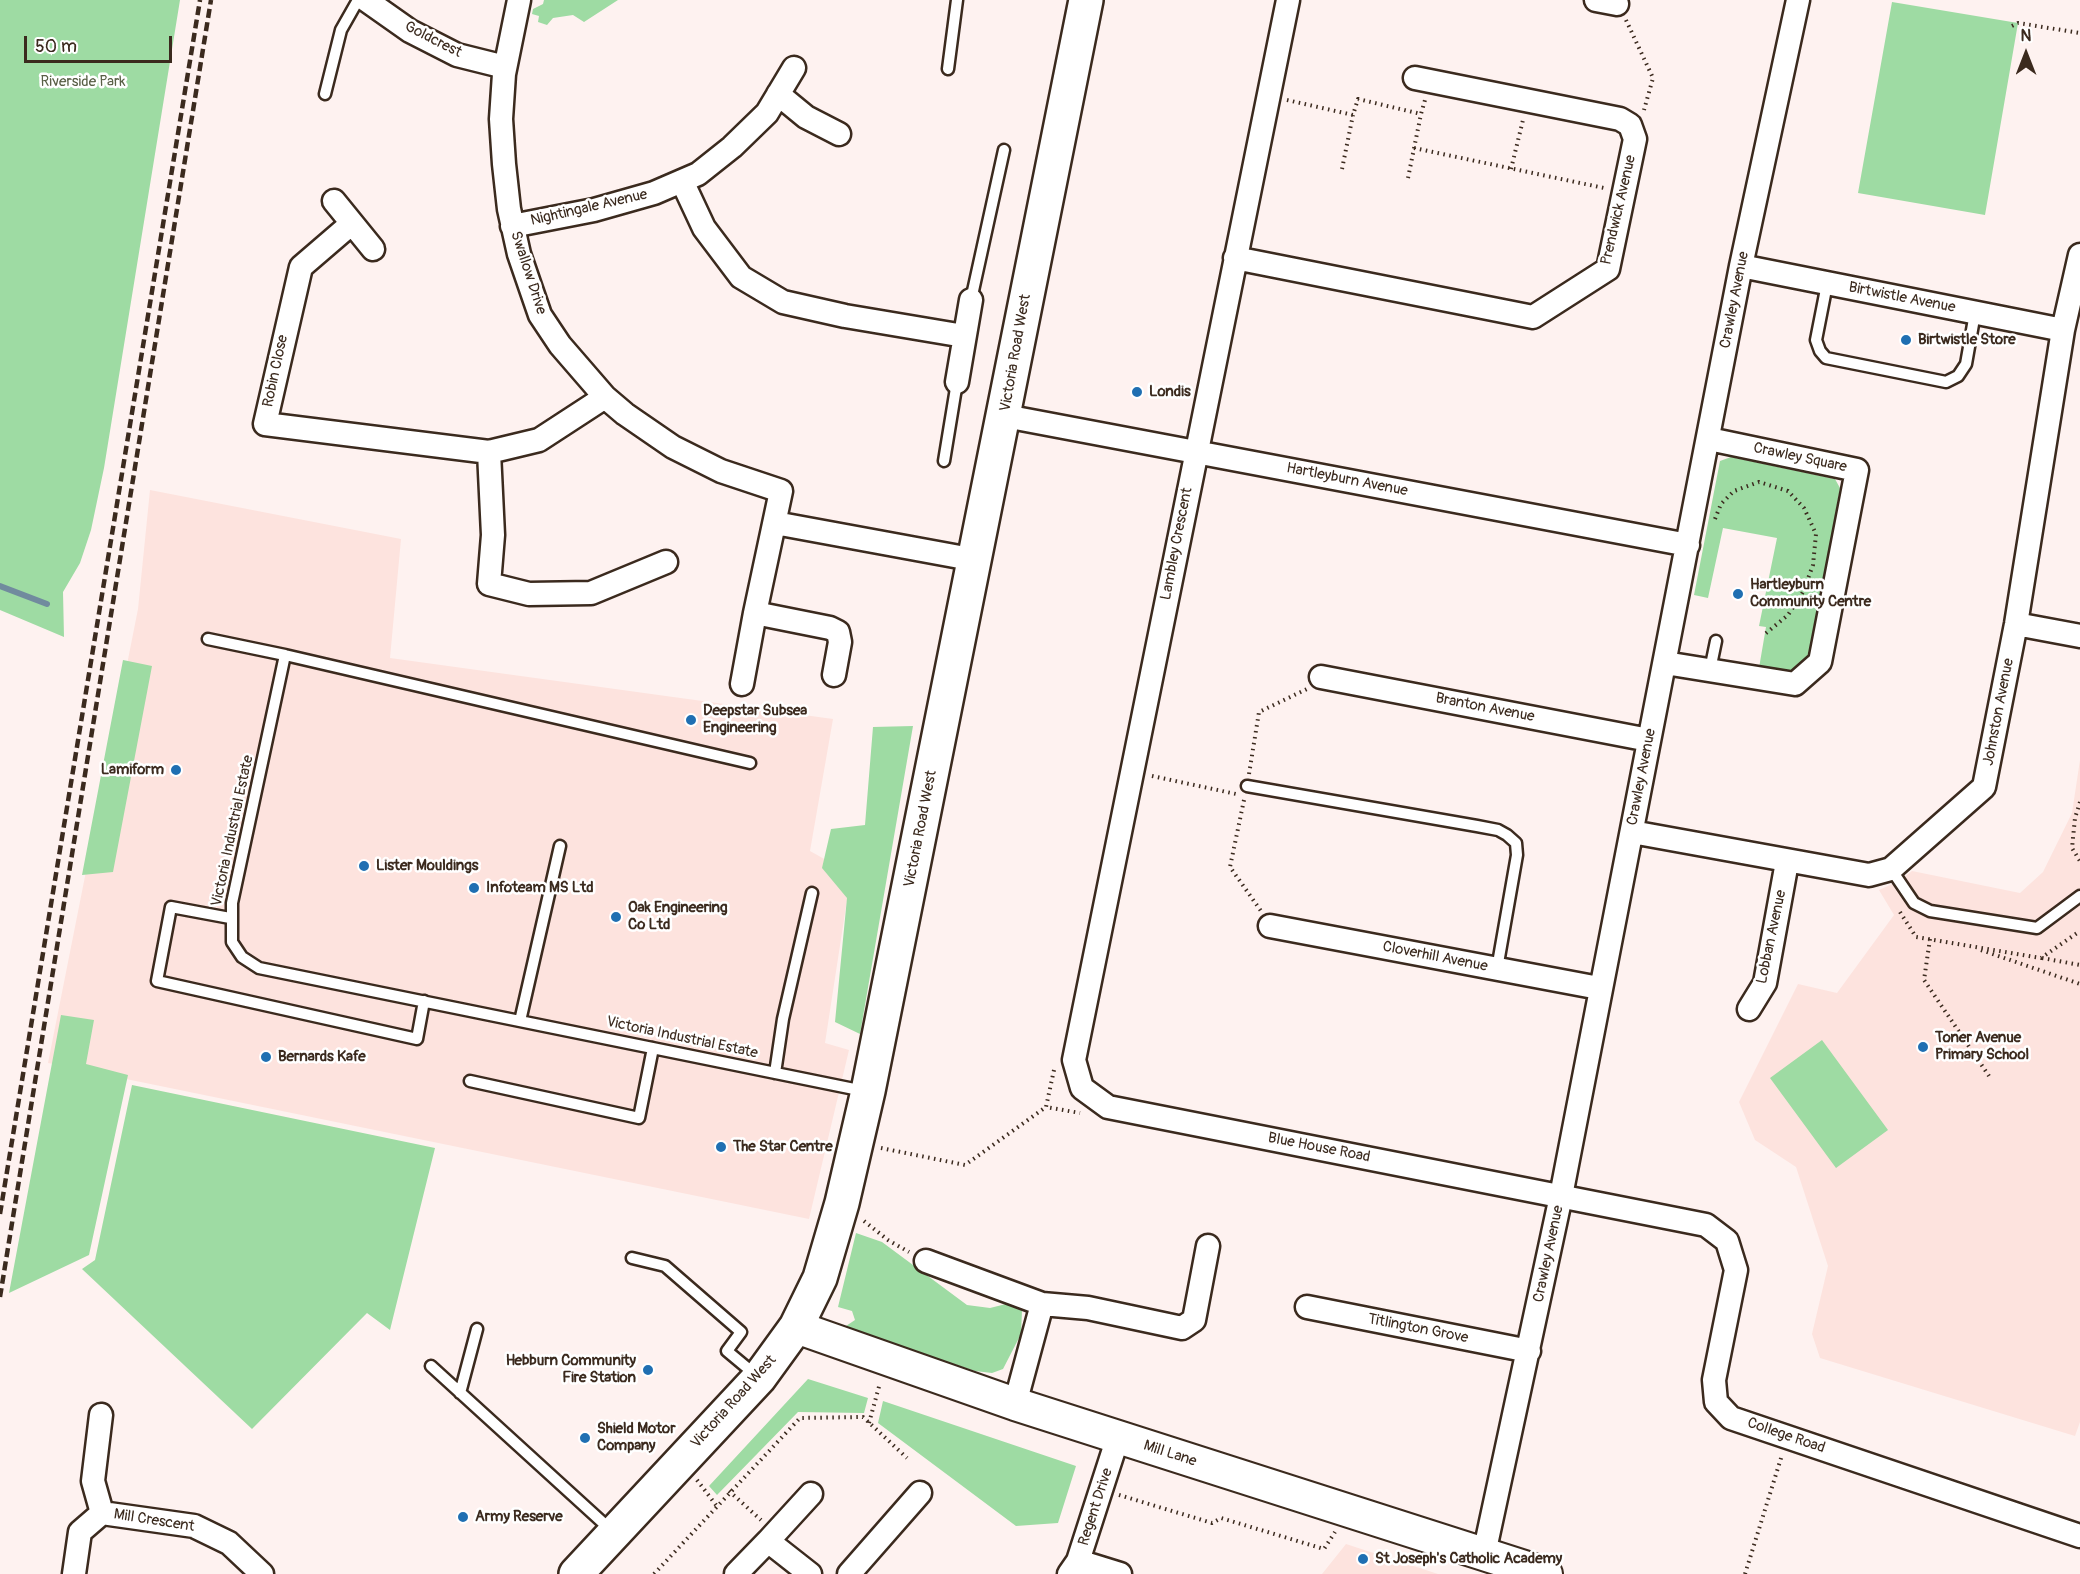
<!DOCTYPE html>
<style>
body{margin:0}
#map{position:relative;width:2080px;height:1574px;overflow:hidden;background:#fef2f0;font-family:Pangolin,sans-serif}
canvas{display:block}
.north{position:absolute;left:1996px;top:24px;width:60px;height:60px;-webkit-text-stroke:4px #fff;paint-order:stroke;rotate:0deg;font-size:16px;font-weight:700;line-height:24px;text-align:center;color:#3b2a1e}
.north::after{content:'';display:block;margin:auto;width:21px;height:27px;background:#3b2a1e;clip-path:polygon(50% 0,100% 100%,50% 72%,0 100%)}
.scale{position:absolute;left:24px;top:36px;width:148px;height:27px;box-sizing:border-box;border:3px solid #3b2a1e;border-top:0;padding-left:8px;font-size:18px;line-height:21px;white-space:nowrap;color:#3b2a1e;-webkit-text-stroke:4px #fff;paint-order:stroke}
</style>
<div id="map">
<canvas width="2080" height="1574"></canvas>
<div class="north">N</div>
<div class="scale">50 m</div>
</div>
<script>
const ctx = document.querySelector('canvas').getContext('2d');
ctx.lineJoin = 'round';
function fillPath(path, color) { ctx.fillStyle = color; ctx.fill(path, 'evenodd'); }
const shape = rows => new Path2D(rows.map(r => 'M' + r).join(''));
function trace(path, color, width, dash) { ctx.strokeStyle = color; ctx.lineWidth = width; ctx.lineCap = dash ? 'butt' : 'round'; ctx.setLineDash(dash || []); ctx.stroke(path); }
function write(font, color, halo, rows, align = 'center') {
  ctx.font = font + ' Pangolin,sans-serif'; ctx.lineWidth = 5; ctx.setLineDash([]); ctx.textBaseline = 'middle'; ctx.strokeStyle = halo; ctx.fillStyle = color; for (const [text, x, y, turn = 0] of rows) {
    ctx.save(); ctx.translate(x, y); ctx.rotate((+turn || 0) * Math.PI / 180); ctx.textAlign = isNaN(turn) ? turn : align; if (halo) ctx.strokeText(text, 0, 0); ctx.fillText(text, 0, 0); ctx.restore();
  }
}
fillPath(shape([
 [150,490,401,539,390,658,833,719,810,851,851,874,825,1043,849,1050,809,1219,48,1063,138,609],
 [2080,760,2080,1422,2075,1436,1820,1358,1812,1334,1828,1266,1796,1167,1755,1140,1739,1102,1798,984,1837,993,1894,915,1879,890,1899,881,1912,871,2020,893,2043,872,2072,813],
 [1346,1544,1438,1574,1322,1574]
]), '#fde3de');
fillPath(shape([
 [0,0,180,0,104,468,91,530,80,563,63,592,64,637,0,610],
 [544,0,618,0,584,22,573,15,553,18,547,25,538,22,539,16,532,14,533,9,543,4],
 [1892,2,2018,23,1985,215,1858,193],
 [1731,457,1835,479,1840,488,1810,657,1794,674,1759,668,1766,627,1759,626,1777,538,1723,528,1708,598,1694,595,1720,461],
 [123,660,152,666,113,872,82,875],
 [913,726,860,1034,835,1022,847,898,822,868,831,829,865,825,873,727],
 [61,1015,94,1020,86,1064,128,1075,89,1255,9,1293],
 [1822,1040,1888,1130,1836,1168,1770,1078],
 [132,1085,435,1148,390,1330,367,1313,252,1429,82,1269,95,1260],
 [856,1233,882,1242,967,1305,990,1308,1010,1303,1022,1311,1021,1334,1003,1369,992,1373,975,1371,843,1328,855,1320,852,1311,838,1307],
 [808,1379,868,1398,864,1413,798,1412,717,1495,709,1486],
 [883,1401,1076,1466,1058,1523,1016,1526,878,1423]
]), '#9edba3');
trace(shape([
 [0,586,47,604]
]), '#718b9e', 6);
const lane = shape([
 [948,69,957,0],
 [325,94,341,30,358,0],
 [1827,284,1816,340,1820,351,1826,358,1946,382,1958,376,1966,364,1975,313],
 [971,300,1004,150],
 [944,461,957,382],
 [208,639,285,655],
 [1710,670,1716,641],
 [750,763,285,655,232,903,232,942,242,957,259,968,864,1091],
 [1247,786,1477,826,1498,830,1507,835,1516,843,1517,855,1497,969],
 [1891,869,1914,903,1930,911,2037,928,2080,896],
 [230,918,171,907,157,981,417,1039,424,1001],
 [520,1021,560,846],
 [775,1073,783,1019,812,893],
 [470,1081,639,1118,653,1048],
 [632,1258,665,1266,741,1332,727,1351,757,1376],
 [431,1366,612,1531],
 [460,1393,477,1329]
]);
const street = shape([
 [366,0,410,31,457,55,505,67],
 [519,0,504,74,501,119,504,164,509,209,519,254,540,315,560,345,605,397,625,414,673,447,721,471,781,491,755,613,830,628,838,632,840,642,834,675],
 [1288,0,1074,1060,1082,1088,1108,1107,1706,1225,1727,1241,1736,1270,1714,1380,1716,1402,1731,1418,2080,1536],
 [1596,0,1617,4],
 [778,94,806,117,839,134],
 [682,181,704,228,741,277,783,302,845,316,964,336],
 [334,201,373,249],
 [351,224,301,267,265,424,489,452,539,440,605,397],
 [512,226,594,210,654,193,698,174,732,147,767,113,794,68],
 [1235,258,1533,317,1608,269,1635,139,1630,125,1620,119,1415,78],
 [1741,266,2063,330],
 [957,382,971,300],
 [1005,416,1688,545],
 [489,452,493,535,489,584,529,594,591,593,666,562],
 [775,523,976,560],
 [2016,624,2080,636],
 [1665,663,1795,684,1820,662,1857,470,1709,439],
 [1321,677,1649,740],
 [742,684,755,613],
 [1632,832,1869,875,1891,869,1984,787,2016,624,2063,330,2080,255],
 [1270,926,1599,988],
 [1749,1009,1765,983,1787,862],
 [926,1261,1042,1304,1088,1308,1182,1328,1194,1320,1208,1246],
 [1307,1307,1529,1351],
 [1015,1404,1042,1304],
 [101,1415,93,1481,102,1513],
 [1484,1554,1561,1196,1741,266,1798,0],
 [1078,1561,1120,1574],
 [74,1574,80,1532,102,1513,194,1526,229,1543,262,1574],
 [736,1574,768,1541],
 [810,1574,768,1541,811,1494],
 [849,1574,920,1493],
 [1069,1574,1078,1561,1118,1437]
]);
const secondary = shape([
 [796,1327,1015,1404,1546,1574]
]);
const primary = shape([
 [576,1574,759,1378,796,1327,820,1278,842,1203,868,1091,1086,0]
]);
trace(lane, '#3b2a1e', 15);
trace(street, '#3b2a1e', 27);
trace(secondary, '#3b2a1e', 36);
trace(primary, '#3b2a1e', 38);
trace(shape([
 [1626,20,1653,78,1644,110],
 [2012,26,2018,23,2080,33],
 [1287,100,1353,115,1358,99,1421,114,1425,100],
 [1414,148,1604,188],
 [1342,169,1353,115],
 [1511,169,1523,120],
 [1408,178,1421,114],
 [1715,519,1721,504,1734,491,1759,482,1788,491,1804,508,1816,534,1813,565,1803,592,1788,615,1765,634],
 [1249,774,1259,712,1307,689],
 [1152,776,1236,794],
 [1244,800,1230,867,1261,911],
 [2080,802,2075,818,2072,848,2080,861],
 [1900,912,1916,937,2041,958,2080,931],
 [1930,939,1924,980,1989,1076],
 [1981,950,2080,984],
 [2042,958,2080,965],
 [1054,1070,1046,1107,1080,1113],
 [881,1148,965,1165,1046,1107],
 [864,1221,888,1240,909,1252],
 [869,1423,880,1383],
 [697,1480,716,1505],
 [729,1491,761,1520],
 [1119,1495,1212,1523,1221,1518,1324,1549,1335,1532],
 [654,1574,800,1418,863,1417,907,1458],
 [1745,1574,1782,1455]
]), '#3b2a1e', 4, [1.5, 4.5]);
trace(lane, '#fff', 10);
trace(street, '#fff', 22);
trace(secondary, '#fff', 32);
trace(primary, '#fff', 33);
trace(shape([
 [0,1214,200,0],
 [0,1297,211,0]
]), '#3b2a1e', 4.5, [9, 4.5]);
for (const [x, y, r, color] of [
 [1906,340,6,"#1f6fb2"],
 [1137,392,6,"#1f6fb2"],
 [1738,594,6,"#1f6fb2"],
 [691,720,6,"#1f6fb2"],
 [176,770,6,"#1f6fb2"],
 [364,866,6,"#1f6fb2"],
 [474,888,6,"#1f6fb2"],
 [616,917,6,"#1f6fb2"],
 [1923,1047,6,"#1f6fb2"],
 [266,1057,6,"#1f6fb2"],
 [721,1147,6,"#1f6fb2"],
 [648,1370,6,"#1f6fb2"],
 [585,1438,6,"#1f6fb2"],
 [463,1517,6,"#1f6fb2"],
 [1363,1559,6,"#1f6fb2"]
]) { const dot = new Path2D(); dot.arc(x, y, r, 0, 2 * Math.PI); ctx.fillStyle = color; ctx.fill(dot); trace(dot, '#fff', 2); }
write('15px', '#3b2a1e', '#fff', [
 ["Goldcrest",433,40,27],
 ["Nightingale Avenue",589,208,-13],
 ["Prendwick Avenue",1619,210,-77],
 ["Swallow Drive",528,273,72],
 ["Birtwistle Avenue",1902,298,11],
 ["Crawley Avenue",1735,300,-79],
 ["Victoria Road West",1016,353,-80],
 ["Robin Close",276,371,-78],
 ["Crawley Square",1800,458,12],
 ["Hartleyburn Avenue",1347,480,11],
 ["Lambley Crescent",1177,544,-79],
 ["Branton Avenue",1485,708,11],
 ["Johnston Avenue",1999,712,-79],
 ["Crawley Avenue",1642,777,-79],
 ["Victoria Road West",921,829,-79],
 ["Victoria Industrial Estate",233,831,-78],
 ["Lobban Avenue",1772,937,-78],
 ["Cloverhill Avenue",1435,957,11],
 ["Victoria Industrial Estate",682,1038,12],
 ["Blue House Road",1319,1148,11],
 ["Crawley Avenue",1549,1254,-78],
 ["Titlington Grove",1418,1329,11],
 ["Victoria Road West",734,1402,-48],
 ["College Road",1786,1436,19],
 ["Mill Lane",1170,1454,18],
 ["Regent Drive",1096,1507,-72],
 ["Mill Crescent",154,1521,9]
]);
write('15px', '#595f46', '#fff', [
 ["Riverside Park",83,82]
]);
write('bold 15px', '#3b2a1e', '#fff', [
 ["Birtwistle Store",1918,340],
 ["Londis",1149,392],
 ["Hartleyburn",1750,585],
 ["Community Centre",1750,602],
 ["Deepstar Subsea",703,711],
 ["Engineering",703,728],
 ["Lamiform",164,770,"right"],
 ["Lister Mouldings",376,866],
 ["Infoteam MS Ltd",486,888],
 ["Oak Engineering",628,908],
 ["Co Ltd",628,925],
 ["Toner Avenue",1935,1038],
 ["Primary School",1935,1055],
 ["Bernards Kafe",278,1057],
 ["The Star Centre",733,1147],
 ["Hebburn Community",636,1361,"right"],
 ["Fire Station",636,1378,"right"],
 ["Shield Motor",597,1429],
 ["Company",597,1446],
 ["Army Reserve",475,1517],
 ["St Joseph's Catholic Academy",1375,1559]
], 'left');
</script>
